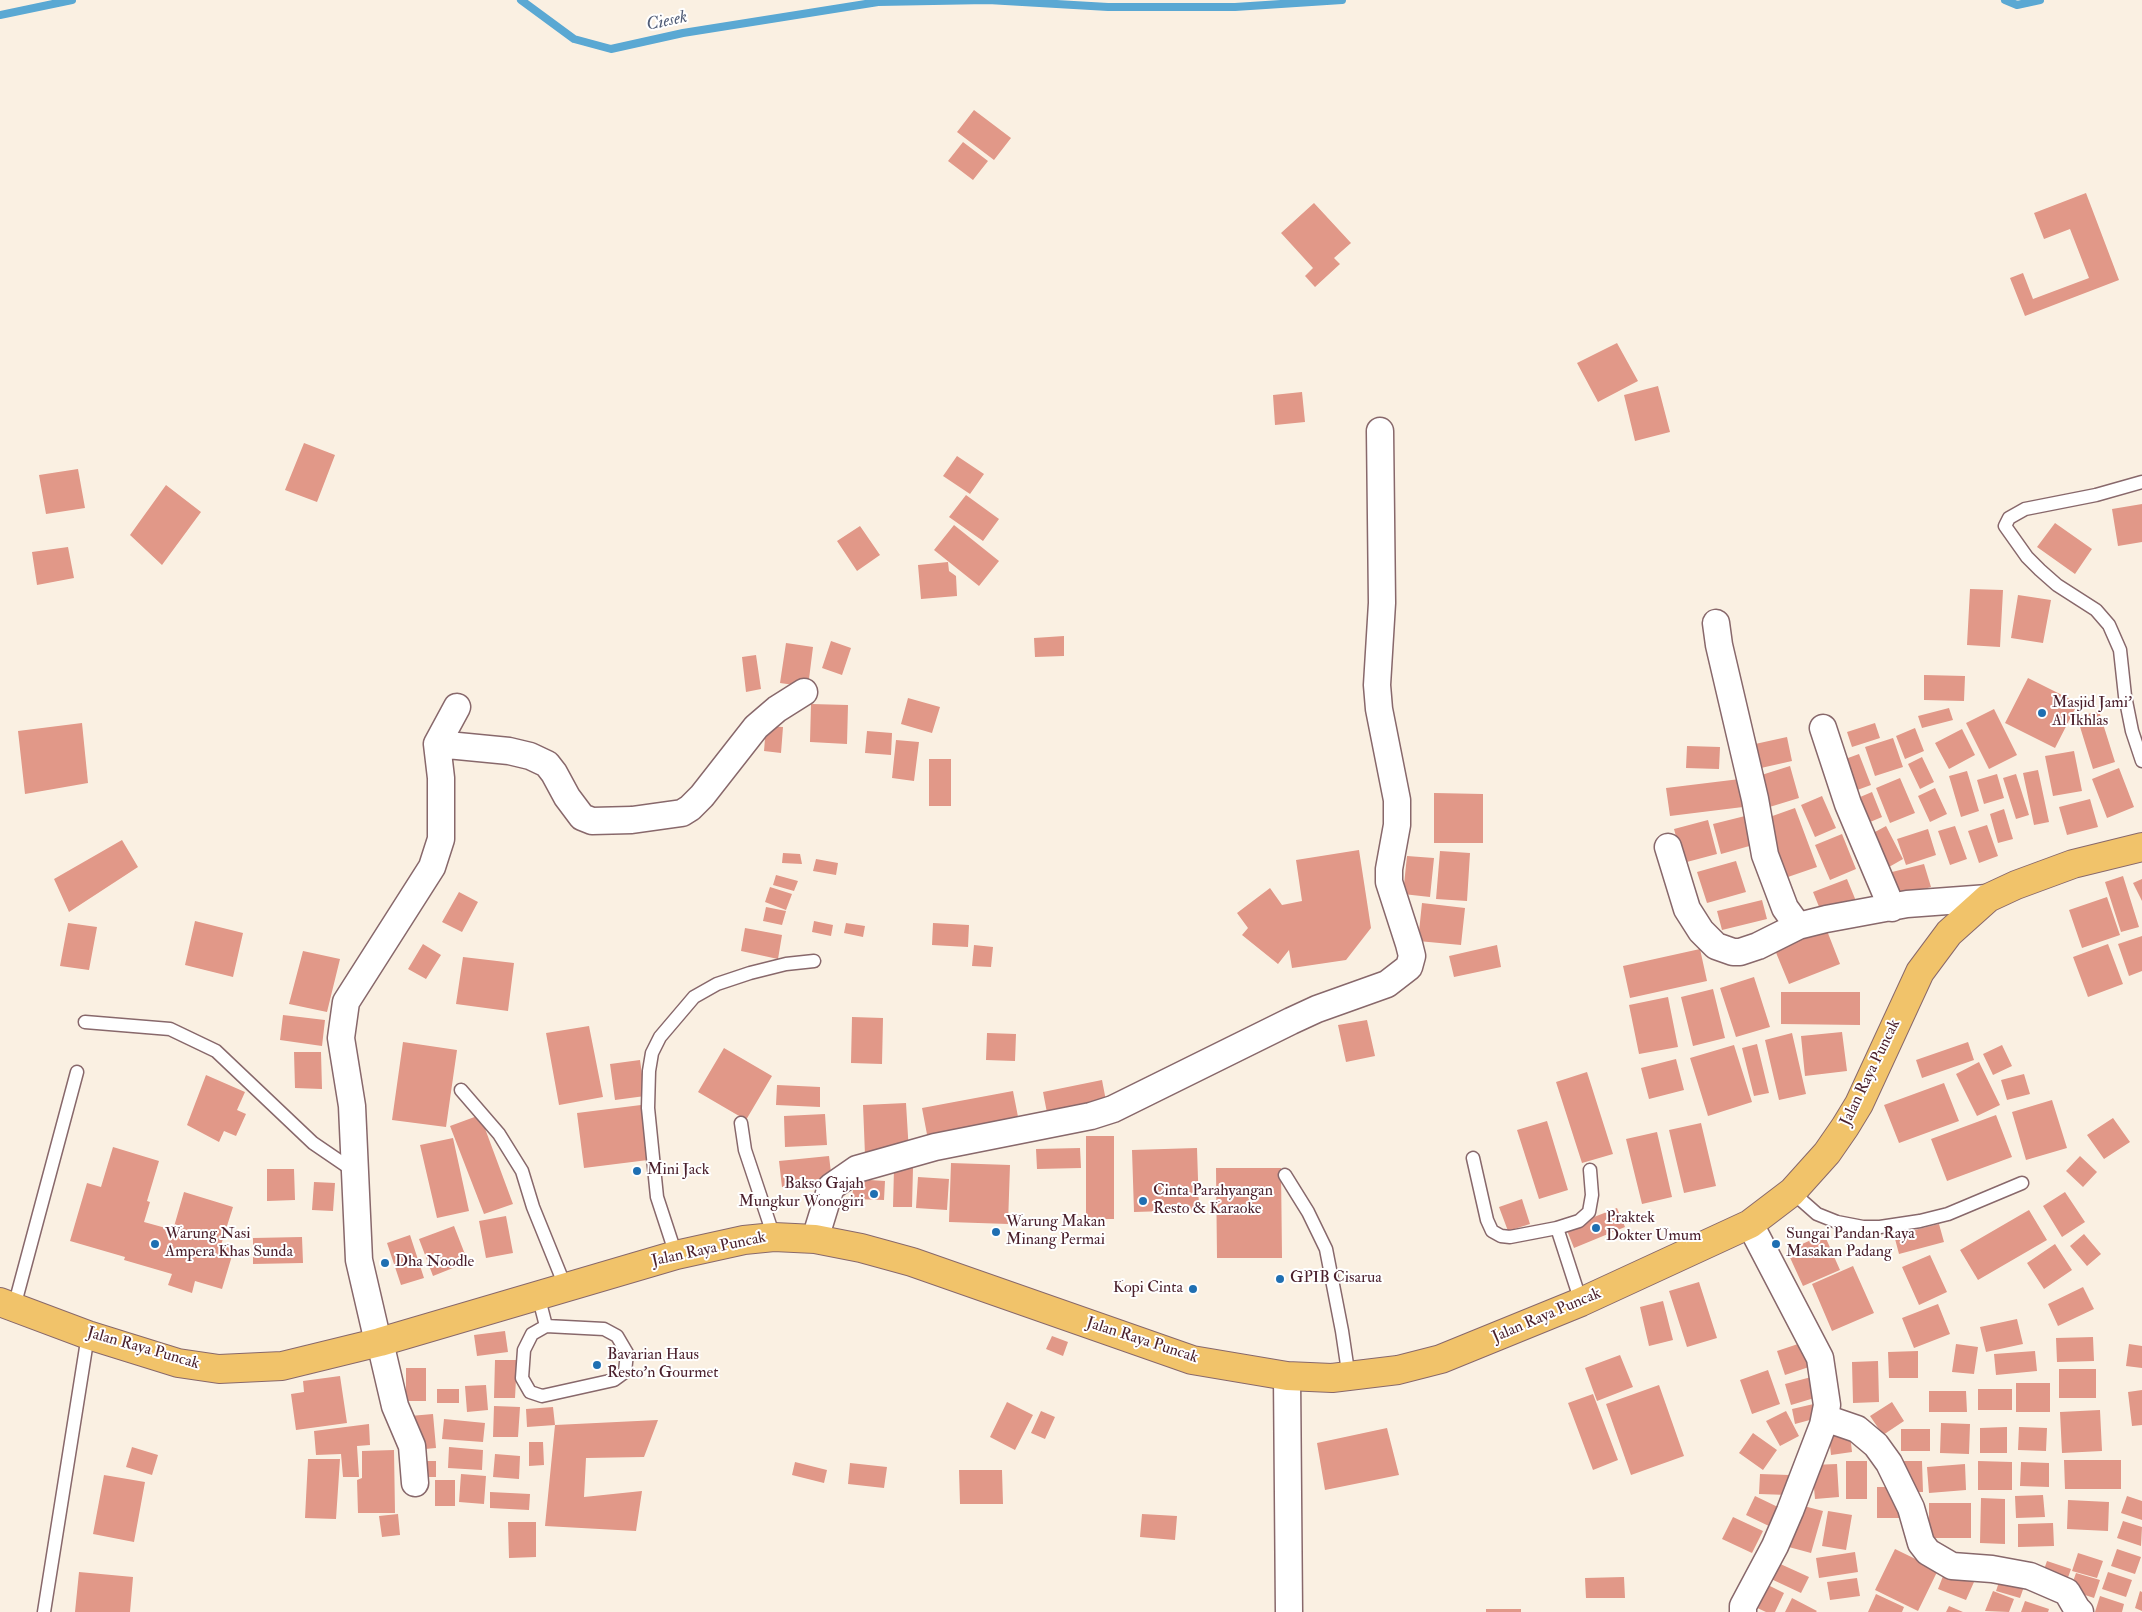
<!DOCTYPE html>
<style>
body{margin:0}
canvas{display:block;background:#faf0e2}
</style>
<canvas width="2142" height="1612"></canvas>
<script>
const ctx = document.querySelector('canvas').getContext('2d');
ctx.lineJoin = 'round';
const shape = rows => new Path2D(rows.map(r => 'M' + r).join(''));
function trace(path, color, width, dash) { ctx.strokeStyle = color; ctx.lineWidth = width; ctx.lineCap = dash ? 'butt' : 'round'; ctx.setLineDash(dash || []); ctx.stroke(path); }
function fillPath(path, color) { ctx.fillStyle = color; ctx.fill(path, 'evenodd'); }
function write(font, color, halo, rows, align = 'center') {
  ctx.font = font + ' "IM FELL Double Pica",serif'; ctx.lineWidth = 4; ctx.setLineDash([]); ctx.textBaseline = 'middle'; ctx.strokeStyle = halo; ctx.fillStyle = color; for (const [text, x, y, turn = 0] of rows) {
    ctx.save(); ctx.translate(x, y); ctx.rotate((+turn || 0) * Math.PI / 180); ctx.textAlign = isNaN(turn) ? turn : align; if (halo) ctx.strokeText(text, 0, 0); ctx.fillText(text, 0, 0); ctx.restore();
  }
}
trace(shape([
 [521,0,574,39,611,49,683,33,878,2,988,0,1108,7,1235,7,1342,0],
 [2005,0,2017,5,2040,0],
 [0,15,72,0]
]), '#5aa8d3', 8);
fillPath(shape([
 [974,110,1011,138,994,160,957,132],
 [963,142,988,161,973,180,948,161],
 [2086,193,2119,280,2025,316,2010,278,2023,273,2033,299,2089,278,2070,229,2044,239,2034,213],
 [1314,203,1351,243,1334,258,1340,264,1315,287,1305,276,1313,268,1281,233],
 [1617,343,1638,381,1598,402,1577,363],
 [1658,386,1670,432,1635,441,1624,395],
 [1302,392,1305,422,1275,425,1273,395],
 [304,443,335,455,317,502,285,490],
 [957,456,984,474,970,494,943,476],
 [78,469,85,508,46,514,39,475],
 [166,485,201,512,162,565,130,535],
 [966,495,999,519,983,541,949,517],
 [2142,504,2142,542,2118,546,2112,509],
 [2055,523,2092,549,2075,574,2037,547],
 [954,525,999,561,979,586,934,550],
 [860,526,880,555,857,571,837,541],
 [68,547,74,578,37,585,32,552],
 [948,562,949,571,956,576,957,596,921,599,918,565],
 [1970,589,2003,590,2000,647,1967,645],
 [2018,595,2051,600,2043,643,2011,638],
 [1064,636,1064,656,1035,657,1034,638],
 [831,641,851,648,842,675,822,668],
 [786,643,813,647,808,687,780,683],
 [756,655,761,689,746,692,742,657],
 [1924,675,1965,676,1964,701,1924,700],
 [2028,678,2078,703,2055,748,2005,723],
 [908,698,940,707,932,733,901,724],
 [811,704,848,705,847,744,810,742],
 [1949,708,1953,720,1922,728,1918,716],
 [1994,709,2017,755,1989,769,1966,723],
 [2099,711,2115,762,2093,769,2077,717],
 [82,723,88,783,25,794,18,731],
 [1875,723,1880,738,1852,747,1847,732],
 [766,726,783,727,781,753,764,751],
 [1915,728,1924,751,1905,759,1896,736],
 [1962,729,1975,755,1949,769,1935,743],
 [867,731,892,733,891,755,865,753],
 [1787,737,1792,761,1752,770,1746,746],
 [1893,738,1903,767,1875,776,1865,747],
 [896,740,919,742,914,781,892,778],
 [1687,746,1720,747,1719,769,1686,768],
 [2074,751,2082,791,2053,796,2045,756],
 [1859,754,1871,785,1849,793,1837,762],
 [1922,757,1934,782,1920,789,1908,764],
 [929,759,951,759,951,806,929,806],
 [1790,766,1799,798,1763,809,1752,778],
 [2119,768,2134,807,2107,818,2092,779],
 [2038,770,2049,822,2034,825,2023,773],
 [1967,771,1979,811,1961,817,1949,776],
 [1997,774,2004,798,1984,804,1977,780],
 [2016,774,2029,815,2016,819,2003,778],
 [1900,778,1915,813,1890,823,1876,788],
 [1740,779,1743,807,1670,816,1666,788],
 [1935,788,1947,814,1930,822,1918,796],
 [1872,792,1882,817,1863,825,1853,800],
 [1434,793,1483,794,1483,843,1434,843],
 [1822,796,1836,828,1815,837,1801,805],
 [2090,799,2098,827,2067,835,2059,807],
 [1795,808,1817,867,1785,878,1764,819],
 [2004,809,2013,839,1998,843,1990,814],
 [1745,816,1753,845,1721,854,1713,824],
 [1708,820,1717,854,1683,863,1674,829],
 [1987,825,1998,856,1979,863,1968,831],
 [1886,826,1903,859,1882,871,1864,838],
 [1955,826,1967,859,1950,865,1938,831],
 [1928,829,1936,855,1906,865,1897,839],
 [1842,834,1856,869,1830,880,1815,845],
 [122,840,138,867,69,912,54,879],
 [1359,850,1371,928,1346,960,1292,968,1289,950,1278,964,1242,935,1248,928,1237,913,1270,888,1282,905,1302,901,1296,860],
 [1440,851,1470,853,1467,901,1436,899],
 [783,853,800,854,802,864,782,863],
 [1407,856,1434,858,1430,897,1403,894],
 [816,859,838,863,836,875,813,871],
 [1736,861,1746,892,1707,903,1697,872],
 [1924,864,1931,887,1891,898,1884,874],
 [776,875,798,881,794,891,773,885],
 [2123,876,2139,927,2121,932,2105,882],
 [1847,879,1856,901,1822,914,1813,892],
 [2142,879,2142,901,2133,883],
 [770,887,792,894,786,910,765,902],
 [459,892,478,902,462,932,442,922],
 [2107,897,2120,935,2082,948,2069,910],
 [1762,900,1767,919,1722,930,1717,911],
 [1422,903,1465,908,1461,945,1418,941],
 [766,907,786,911,782,925,763,921],
 [195,921,243,933,233,977,185,965],
 [814,921,833,925,831,936,812,932],
 [68,923,97,927,89,970,60,966],
 [846,923,865,926,863,937,844,933],
 [933,923,969,925,968,947,932,945],
 [1824,923,1840,964,1789,984,1772,943],
 [745,928,782,935,778,959,741,951],
 [2142,936,2142,971,2129,976,2118,944],
 [423,944,441,955,426,979,408,969],
 [2108,944,2123,984,2088,997,2073,957],
 [974,945,993,947,991,967,972,966],
 [1497,945,1501,967,1454,977,1449,956],
 [1700,949,1707,981,1630,998,1623,966],
 [303,951,340,959,327,1012,289,1004],
 [463,957,514,963,508,1011,456,1004],
 [1754,977,1770,1027,1736,1037,1720,988],
 [1713,989,1725,1038,1693,1046,1681,997],
 [1781,992,1860,992,1860,1025,1781,1024],
 [1668,997,1678,1047,1639,1054,1629,1005],
 [283,1015,325,1020,322,1046,280,1040],
 [852,1017,883,1018,882,1064,851,1063],
 [1367,1020,1375,1056,1346,1062,1338,1025],
 [589,1026,603,1097,559,1105,546,1033],
 [1842,1032,1847,1071,1805,1076,1801,1036],
 [987,1033,1016,1034,1015,1061,986,1060],
 [1792,1033,1806,1094,1779,1100,1765,1040],
 [403,1042,457,1050,446,1127,392,1120],
 [1968,1042,1974,1060,1922,1078,1916,1060],
 [1757,1044,1769,1093,1754,1096,1742,1048],
 [1734,1045,1752,1102,1708,1116,1690,1058],
 [2002,1045,2012,1066,1993,1075,1983,1054],
 [724,1048,772,1076,746,1120,698,1092],
 [294,1052,321,1052,322,1089,295,1088],
 [1676,1059,1684,1090,1649,1099,1641,1068],
 [640,1060,645,1096,615,1100,610,1064],
 [1979,1062,2000,1105,1977,1116,1956,1074],
 [1587,1072,1613,1154,1582,1163,1556,1082],
 [2024,1074,2030,1094,2007,1100,2001,1080],
 [206,1075,245,1092,237,1110,246,1114,236,1136,224,1131,219,1142,187,1125],
 [1102,1080,1107,1106,1048,1118,1043,1092],
 [1944,1083,1959,1121,1899,1143,1884,1105],
 [777,1085,820,1087,820,1107,776,1105],
 [1013,1091,1020,1127,929,1145,922,1108],
 [2052,1100,2067,1148,2026,1160,2012,1112],
 [906,1103,909,1153,865,1155,863,1105],
 [641,1105,648,1160,584,1168,577,1113],
 [825,1114,827,1145,785,1147,784,1116],
 [480,1115,513,1204,484,1214,450,1126],
 [1996,1115,2012,1157,1947,1181,1931,1139],
 [2113,1118,2130,1142,2104,1159,2087,1135],
 [1547,1121,1568,1190,1539,1199,1517,1130],
 [1701,1123,1716,1186,1684,1193,1669,1130],
 [1657,1132,1672,1197,1642,1204,1626,1139],
 [1086,1136,1114,1136,1114,1219,1086,1219],
 [453,1138,469,1211,437,1218,420,1145],
 [113,1147,159,1161,147,1201,150,1202,144,1222,173,1230,184,1192,233,1207,221,1245,234,1249,222,1289,195,1281,192,1293,168,1285,172,1274,124,1260,125,1257,70,1241,87,1183,101,1187],
 [1080,1148,1081,1168,1037,1169,1036,1149],
 [1197,1148,1199,1210,1134,1212,1132,1150],
 [829,1156,832,1181,782,1187,779,1161],
 [2080,1156,2097,1172,2083,1187,2066,1171],
 [951,1163,1010,1165,1008,1224,949,1222],
 [894,1168,913,1168,912,1207,893,1207],
 [1216,1168,1281,1168,1282,1258,1217,1258],
 [267,1169,294,1169,295,1200,267,1201],
 [918,1177,949,1179,947,1210,916,1208],
 [854,1179,885,1181,884,1200,852,1199],
 [314,1182,335,1183,333,1211,312,1210],
 [2065,1192,2085,1222,2062,1237,2043,1206],
 [1522,1199,1530,1224,1508,1231,1499,1207],
 [1617,1208,1625,1227,1574,1248,1566,1228],
 [2029,1210,2047,1240,1978,1280,1960,1250],
 [506,1216,513,1253,486,1258,479,1221],
 [1939,1224,1944,1242,1899,1254,1894,1235],
 [454,1226,468,1262,433,1276,419,1239],
 [1824,1234,1840,1270,1803,1286,1787,1251],
 [2084,1234,2101,1254,2087,1266,2070,1246],
 [410,1235,424,1278,401,1285,387,1243],
 [302,1237,303,1263,253,1264,253,1238],
 [2055,1244,2072,1270,2044,1289,2027,1263],
 [1930,1255,1947,1292,1919,1305,1902,1267],
 [1853,1266,1874,1313,1832,1331,1812,1284],
 [1699,1282,1717,1338,1687,1347,1669,1291],
 [2083,1287,2094,1309,2058,1326,2048,1304],
 [1663,1301,1673,1340,1649,1346,1640,1307],
 [1938,1304,1950,1334,1914,1348,1902,1318],
 [2017,1319,2023,1344,1986,1352,1980,1327],
 [505,1331,508,1352,477,1356,474,1335],
 [1052,1336,1068,1342,1063,1356,1046,1349],
 [2093,1337,2094,1361,2057,1362,2056,1338],
 [1801,1343,1809,1367,1785,1375,1777,1351],
 [1956,1344,1978,1347,1974,1374,1952,1372],
 [2129,1344,2142,1346,2142,1368,2126,1366],
 [1918,1351,1918,1378,1889,1378,1888,1352],
 [2035,1351,2037,1371,1996,1375,1994,1354],
 [1620,1355,1633,1387,1597,1401,1585,1368],
 [495,1360,517,1360,515,1398,494,1398],
 [1878,1361,1879,1402,1853,1403,1852,1362],
 [406,1368,426,1368,426,1401,406,1401],
 [2059,1369,2096,1369,2096,1398,2059,1398],
 [1768,1370,1780,1404,1752,1414,1740,1380],
 [340,1376,347,1423,296,1430,291,1394,304,1392,303,1381],
 [1815,1376,1821,1396,1791,1405,1785,1384],
 [2016,1383,2050,1383,2050,1412,2016,1412],
 [486,1385,488,1410,467,1412,465,1386],
 [1659,1385,1684,1456,1631,1475,1606,1404],
 [437,1389,459,1389,459,1403,437,1403],
 [1978,1389,2012,1389,2012,1410,1978,1410],
 [2142,1390,2142,1425,2132,1426,2128,1392],
 [1929,1391,1966,1391,1967,1412,1929,1412],
 [1593,1394,1618,1460,1593,1470,1568,1403],
 [1007,1402,1033,1415,1015,1450,990,1437],
 [1892,1402,1904,1421,1883,1435,1870,1416],
 [1818,1403,1821,1417,1795,1424,1792,1409],
 [494,1406,520,1407,518,1437,493,1437],
 [553,1407,555,1425,527,1427,526,1409],
 [2100,1410,2102,1451,2062,1453,2060,1412],
 [1041,1411,1055,1417,1045,1439,1031,1433],
 [1786,1411,1799,1436,1780,1446,1766,1421],
 [433,1414,436,1448,414,1450,410,1416],
 [444,1419,485,1423,483,1442,442,1439],
 [658,1420,644,1457,586,1458,584,1497,642,1491,636,1531,545,1526,555,1425],
 [1941,1423,1970,1424,1969,1454,1940,1453],
 [369,1424,370,1445,357,1446,359,1477,343,1477,341,1454,316,1455,314,1431],
 [2007,1427,2007,1453,1980,1453,1980,1428],
 [2019,1427,2047,1428,2046,1451,2018,1450],
 [1387,1428,1399,1475,1325,1490,1317,1443],
 [1901,1429,1930,1429,1930,1451,1901,1451],
 [1753,1433,1777,1450,1763,1470,1739,1453],
 [1850,1434,1852,1452,1831,1455,1829,1436],
 [529,1442,543,1442,544,1465,529,1466],
 [132,1447,158,1455,152,1475,126,1467],
 [449,1447,483,1450,482,1470,448,1468],
 [394,1450,395,1513,358,1513,357,1480,362,1478,362,1451],
 [495,1454,520,1456,519,1479,493,1477],
 [308,1459,340,1459,336,1519,305,1518],
 [2064,1460,2121,1460,2121,1489,2065,1489],
 [420,1461,436,1461,436,1477,420,1477],
 [1846,1461,1867,1461,1867,1499,1846,1499],
 [1904,1461,1922,1461,1923,1492,1905,1492],
 [1978,1461,2012,1462,2012,1490,1978,1490],
 [795,1462,827,1470,824,1483,792,1475],
 [2021,1462,2049,1463,2049,1487,2020,1486],
 [850,1463,887,1467,884,1488,848,1484],
 [1837,1464,1839,1497,1815,1499,1812,1465],
 [1965,1464,1966,1490,1929,1493,1927,1467],
 [959,1470,1002,1470,1003,1504,960,1504],
 [461,1474,486,1476,484,1504,459,1502],
 [1760,1474,1789,1475,1788,1495,1759,1494],
 [104,1475,145,1482,134,1542,93,1534],
 [435,1480,455,1480,455,1506,435,1506],
 [1877,1487,1899,1487,1899,1518,1877,1518],
 [490,1492,530,1494,529,1510,490,1508],
 [2043,1495,2045,1517,2016,1518,2015,1496],
 [1755,1496,1782,1509,1773,1528,1746,1515],
 [2127,1496,2142,1501,2142,1520,2121,1513],
 [1981,1498,2005,1499,2005,1544,1980,1543],
 [2068,1500,2109,1502,2108,1531,2067,1529],
 [1929,1503,1971,1503,1971,1538,1929,1538],
 [1796,1504,1823,1511,1811,1553,1785,1546],
 [1828,1511,1852,1515,1846,1550,1822,1546],
 [398,1514,400,1535,382,1537,379,1516],
 [1142,1514,1177,1516,1175,1540,1140,1537],
 [1733,1517,1763,1531,1752,1553,1722,1539],
 [2123,1521,2142,1527,2141,1546,2117,1538],
 [508,1522,536,1522,536,1557,509,1558],
 [2053,1523,2054,1546,2018,1547,2018,1524],
 [1895,1549,1938,1570,1918,1611,1875,1590],
 [2117,1549,2141,1557,2135,1574,2111,1566],
 [1855,1552,1858,1572,1819,1578,1816,1558],
 [2078,1553,2103,1561,2097,1578,2072,1571],
 [2047,1561,2071,1569,2065,1586,2041,1578],
 [1776,1562,1809,1577,1801,1593,1769,1578],
 [1945,1571,1974,1582,1966,1600,1938,1589],
 [79,1572,133,1577,130,1612,75,1612],
 [2108,1572,2132,1580,2126,1597,2102,1589],
 [2002,1573,2026,1581,2020,1598,1996,1591],
 [2076,1573,2100,1580,2094,1598,2070,1590],
 [1624,1577,1625,1598,1586,1598,1585,1578],
 [1857,1578,1860,1596,1830,1600,1827,1582],
 [1762,1582,1784,1593,1775,1612,1766,1612,1751,1605],
 [1993,1591,2014,1599,2009,1612,1985,1611],
 [2140,1591,2142,1592,2142,1611,2135,1608],
 [1876,1594,1904,1607,1902,1612,1868,1612],
 [2100,1596,2124,1604,2122,1612,2095,1612],
 [1792,1598,1817,1611,1816,1612,1785,1612],
 [2025,1601,2049,1609,2048,1612,2021,1612],
 [1949,1606,1963,1612,1946,1612],
 [1486,1609,1521,1609,1521,1612,1486,1612]
]), '#e19888');
const lane = shape([
 [2142,482,2096,495,2025,509,2009,518,2005,526,2027,557,2040,570,2057,585,2096,610,2109,625,2120,650,2125,696,2132,731,2142,761],
 [85,1022,170,1029,216,1051,313,1143,354,1171],
 [461,1090,499,1134,522,1171,533,1207,565,1286],
 [741,1123,745,1150,774,1237],
 [1473,1158,1487,1220,1492,1231,1501,1236,1510,1237,1557,1228,1581,1302],
 [1285,1175,1308,1212,1326,1249,1342,1331,1349,1378],
 [1792,1192,1817,1214,1837,1222,1863,1227,1880,1227,1920,1221,1948,1214,2022,1183],
 [1557,1228,1579,1221,1589,1212,1592,1195,1590,1170],
 [676,1255,657,1197,648,1108,649,1071,652,1053,660,1037,694,997,717,984,750,973,786,964,814,961],
 [538,1295,546,1326],
 [14,1307,77,1072],
 [546,1326,604,1329,617,1336,627,1353,625,1372,614,1380,542,1396,530,1392,522,1378,524,1350,532,1334,546,1326],
 [44,1612,88,1335]
]);
const street = shape([
 [1716,623,1719,645,1755,799,1765,855,1785,908,1798,926],
 [1823,728,1848,804,1892,908],
 [437,744,509,751,530,756,547,764,554,773,567,797,582,817,592,821,632,820,682,813,690,808,702,796,756,727,777,709,804,692],
 [1668,847,1687,909,1701,931,1716,946,1733,952,1740,952,1758,946,1798,926,1826,919,1907,904,1988,898],
 [815,1239,831,1187,857,1169,935,1147,1091,1116,1113,1109,1291,1021,1317,1009,1387,984,1409,967,1412,956,1409,944,1389,882,1389,869,1397,825,1397,800,1379,709,1377,685,1382,603,1380,431],
 [378,1342,359,1260,352,1106,341,1038,346,1002,432,867,441,839,441,778,437,744,457,707],
 [380,1342,395,1406,412,1446,415,1483],
 [1287,1376,1289,1612],
 [1825,1418,1857,1429,1876,1445,1889,1463,1911,1508,1921,1543,1928,1552,1952,1566,1992,1569,2030,1576,2067,1592,2077,1609,2080,1612],
 [1743,1612,1743,1606,1775,1546,1790,1511,1823,1425,1827,1405,1820,1358,1750,1224]
]);
const highway = shape([
 [0,1302,88,1335,178,1363,219,1369,282,1366,380,1342,676,1255,744,1240,774,1237,815,1239,861,1248,912,1262,1192,1360,1287,1376,1332,1378,1398,1370,1441,1359,1581,1302,1750,1224,1792,1192,1827,1153,1845,1127,1859,1104,1920,972,1949,933,1988,898,2016,885,2073,864,2142,847]
]);
trace(lane, '#88686b', 15);
trace(street, '#88686b', 29);
trace(highway, '#88686b', 30);
trace(lane, '#fff', 12);
trace(street, '#fff', 26);
trace(highway, '#f1c36a', 28);
for (const [x, y, r, color] of [
 [2042,713,5,"#1f6fb2"],
 [637,1171,5,"#1f6fb2"],
 [874,1194,5,"#1f6fb2"],
 [1143,1201,5,"#1f6fb2"],
 [1596,1228,5,"#1f6fb2"],
 [996,1232,5,"#1f6fb2"],
 [155,1244,5,"#1f6fb2"],
 [1776,1244,5,"#1f6fb2"],
 [385,1263,5,"#1f6fb2"],
 [1280,1279,5,"#1f6fb2"],
 [1193,1289,5,"#1f6fb2"],
 [597,1365,5,"#1f6fb2"]
]) { const dot = new Path2D(); dot.arc(x, y, r, 0, 2 * Math.PI); ctx.fillStyle = color; ctx.fill(dot); trace(dot, '#fff', 2); }
write('16px', '#4a1f2b', '#fff', [
 ["Masjid Jami'",2052,704],
 ["Al Ikhlas",2052,722],
 ["Mini Jack",647,1171],
 ["Bakso Gajah",864,1185,"right"],
 ["Mungkur Wonogiri",864,1203,"right"],
 ["Cinta Parahyangan",1153,1192],
 ["Resto & Karaoke",1153,1210],
 ["Praktek",1606,1219],
 ["Dokter Umum",1606,1237],
 ["Warung Makan",1006,1223],
 ["Minang Permai",1006,1241],
 ["Warung Nasi",165,1235],
 ["Ampera Khas Sunda",165,1253],
 ["Sungai Pandan Raya",1786,1235],
 ["Masakan Padang",1786,1253],
 ["Dha Noodle",395,1263],
 ["GPIB Cisarua",1290,1279],
 ["Kopi Cinta",1183,1289,"right"],
 ["Bavarian Haus",607,1356],
 ["Resto'n Gourmet",607,1374]
], 'left');
write('16px', '#4a1f2b', '#fff', [
 ["Jalan Raya Puncak",1871,1073,-64],
 ["Jalan Raya Puncak",709,1250,-12],
 ["Jalan Raya Puncak",1547,1316,-23],
 ["Jalan Raya Puncak",1142,1341,18],
 ["Jalan Raya Puncak",143,1349,16]
]);
write('italic 18px', '#515d77', '#fff', [
 ["Ciesek",667,22,-12]
]);
</script>
